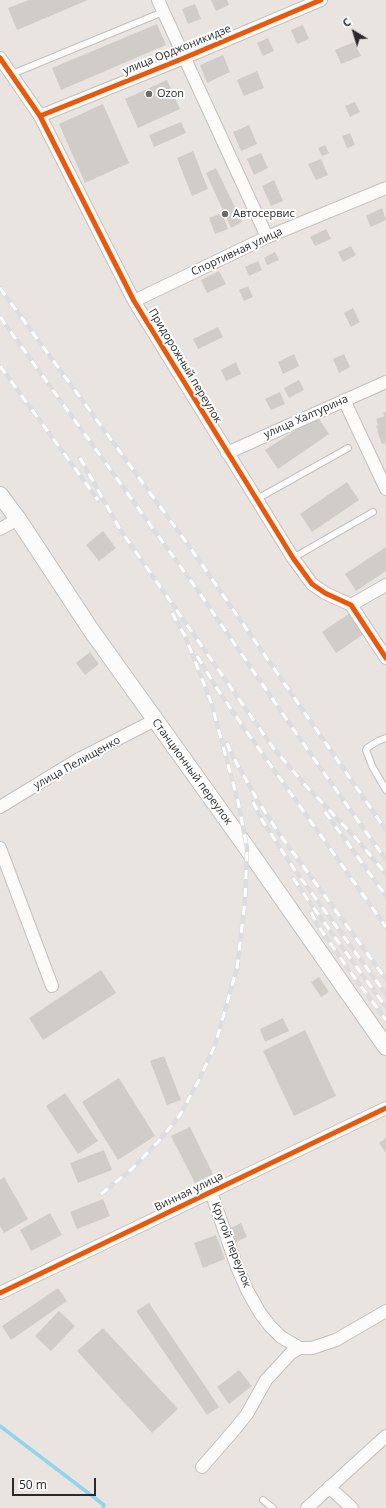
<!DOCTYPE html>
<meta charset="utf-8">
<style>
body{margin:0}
#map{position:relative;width:386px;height:1508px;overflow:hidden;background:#e9e4df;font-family:"Open Sans",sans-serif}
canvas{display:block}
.north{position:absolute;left:334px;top:12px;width:40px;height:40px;-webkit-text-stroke:3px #fff;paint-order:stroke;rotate:322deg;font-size:11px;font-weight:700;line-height:16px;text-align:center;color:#2a2a2a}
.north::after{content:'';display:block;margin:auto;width:14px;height:18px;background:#2a2a2a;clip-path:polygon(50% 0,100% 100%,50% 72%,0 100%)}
.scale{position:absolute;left:12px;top:1478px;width:84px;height:18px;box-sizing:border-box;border:2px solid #2a2a2a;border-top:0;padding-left:5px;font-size:12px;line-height:14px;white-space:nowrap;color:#2a2a2a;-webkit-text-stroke:3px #fff;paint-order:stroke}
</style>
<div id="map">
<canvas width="386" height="1508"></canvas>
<div class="north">С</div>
<div class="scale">50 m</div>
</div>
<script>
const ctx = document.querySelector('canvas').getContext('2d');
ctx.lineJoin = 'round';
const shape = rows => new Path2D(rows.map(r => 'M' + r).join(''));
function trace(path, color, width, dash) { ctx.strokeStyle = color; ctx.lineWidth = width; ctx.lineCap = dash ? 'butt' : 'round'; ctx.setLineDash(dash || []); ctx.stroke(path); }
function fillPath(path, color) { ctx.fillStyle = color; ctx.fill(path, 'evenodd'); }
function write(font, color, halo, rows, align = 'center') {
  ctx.font = font + ' "Open Sans",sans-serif'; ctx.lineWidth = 4; ctx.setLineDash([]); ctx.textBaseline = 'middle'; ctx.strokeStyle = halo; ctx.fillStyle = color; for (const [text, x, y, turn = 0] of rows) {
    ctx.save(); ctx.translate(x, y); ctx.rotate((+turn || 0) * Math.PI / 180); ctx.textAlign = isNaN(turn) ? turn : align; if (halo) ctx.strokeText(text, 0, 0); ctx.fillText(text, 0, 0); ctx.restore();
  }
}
trace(shape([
 [0,1426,104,1505,103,1508]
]), '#90d5ed', 3.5);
fillPath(shape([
 [29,0,88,0,17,30,8,8],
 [211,0,227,0,229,5,216,11],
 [195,4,201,19,188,24,182,9],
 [157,24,166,45,61,90,52,68],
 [303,25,309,39,297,44,291,30],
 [268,38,274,51,263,56,257,43],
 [354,42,361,56,341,64,335,50],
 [223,55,230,72,207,83,200,65],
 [257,71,264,88,244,96,237,80],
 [167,80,180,109,138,128,125,99],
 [355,102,360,112,350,117,345,106],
 [103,104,129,163,85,183,59,124],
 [181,122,186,133,154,147,149,135],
 [249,125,257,144,241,151,233,132],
 [350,133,355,145,347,148,342,136],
 [325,145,329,153,322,156,318,148],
 [193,151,208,189,192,196,177,158],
 [261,153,268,168,254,175,247,159],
 [321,159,328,175,316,180,308,164],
 [216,168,242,222,231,228,206,173],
 [274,180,283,201,271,206,262,186],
 [382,208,386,220,371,227,366,216],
 [222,213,228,229,215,234,209,218],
 [326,229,331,239,315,246,310,237],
 [351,246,356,255,343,262,338,252],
 [275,252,279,260,267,265,264,258],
 [258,261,262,270,249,276,245,267],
 [219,271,226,284,207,293,201,280],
 [248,286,253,297,244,301,239,290],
 [353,308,360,322,351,327,344,313],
 [218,327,223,337,198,349,193,339],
 [294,354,299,366,283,374,278,362],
 [344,354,350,367,339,373,333,359],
 [236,362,241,374,226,381,221,370],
 [299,380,304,390,289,398,284,388],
 [280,392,285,404,271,410,265,399],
 [386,412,386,446,385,443,382,444,377,431,378,430,376,426,378,425,376,419,385,416,383,413],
 [317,416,329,434,278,469,265,450],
 [347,482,359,500,312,532,300,514],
 [103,531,116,548,99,561,86,545],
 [386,547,386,571,356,591,345,574],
 [350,613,364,634,336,653,322,632],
 [90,652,99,664,85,675,76,663],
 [101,970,116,993,43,1040,29,1018],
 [319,977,329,992,321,997,311,982],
 [283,1018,289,1031,265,1042,260,1029],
 [305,1030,336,1096,294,1116,263,1051],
 [164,1056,181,1100,167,1105,150,1061],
 [119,1078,155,1136,118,1160,82,1102],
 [65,1093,98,1141,78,1154,46,1106],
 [190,1127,213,1174,195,1183,171,1136],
 [386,1138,386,1153,379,1143],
 [104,1150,112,1170,78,1183,70,1163],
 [4,1177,28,1219,4,1233,0,1226,0,1180],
 [103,1199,110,1216,77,1229,70,1212],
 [50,1213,62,1235,31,1251,20,1230],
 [241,1223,247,1237,234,1243,228,1229],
 [216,1235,225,1259,203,1268,194,1243],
 [58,1288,67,1301,11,1340,2,1326],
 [149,1303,219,1407,207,1415,136,1311],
 [59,1311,75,1326,51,1351,35,1336],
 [103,1328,178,1409,152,1433,77,1351],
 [239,1370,252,1386,229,1404,217,1387]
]), '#d0cdc9');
const service = shape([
 [12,74,163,12],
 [257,499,348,448],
 [293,558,373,512],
 [386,738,378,741,367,748,366,750,372,766,386,790],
 [263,1500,273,1508]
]);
const minor = shape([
 [158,0,267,237],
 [0,58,40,116,134,301,293,558,312,584,325,593,351,605,386,658],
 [40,116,184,58,321,0],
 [134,301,267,237,386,188],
 [344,400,386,489],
 [227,453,386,382],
 [0,529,18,519],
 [351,605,386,585],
 [0,807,77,760,155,720],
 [0,848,52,986],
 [211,1192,237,1267,247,1290,260,1313,270,1326,281,1337,300,1348],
 [0,1293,386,1108],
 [202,1467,235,1429,247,1414,266,1380,291,1353,300,1348,312,1348,336,1340,386,1311],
 [329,1487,352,1508],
 [307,1508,386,1436]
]);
const secondary = shape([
 [0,495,18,519,91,630,247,848,386,1047]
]);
trace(service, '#c2c0c1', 8);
trace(minor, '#c2c0c1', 14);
trace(secondary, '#c2c0c1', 18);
trace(service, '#fcfbfa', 6);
trace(minor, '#fcfbfa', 12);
trace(secondary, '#fcfbfa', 16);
const rail = shape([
 [0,288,189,546,386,830],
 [0,317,196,588,307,749,386,860],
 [0,366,98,500],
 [80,458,121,531,274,749,306,786,355,837,386,874],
 [172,613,186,638],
 [197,656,218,690,242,725,386,927],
 [227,743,231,753,258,801,278,832,386,979],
 [253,802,262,820,294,869,386,994],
 [325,812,386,896],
 [293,878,315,910,386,1007],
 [311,912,317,924,346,966,386,1020],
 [101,1194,132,1169,158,1142,180,1115,199,1080,215,1045,237,968,245,901,247,848,238,801,211,702,184,633]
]);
trace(rail, '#dddcde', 4.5);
trace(rail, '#fff', 3, [9]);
trace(shape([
 [0,58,40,116,134,301,293,558,312,584,325,593,351,605,386,658],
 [40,116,184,58,321,0],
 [0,1293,386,1108]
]), '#e8590c', 5);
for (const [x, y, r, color] of [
 [149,94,4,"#6d6b69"],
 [225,214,4,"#6d6b69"]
]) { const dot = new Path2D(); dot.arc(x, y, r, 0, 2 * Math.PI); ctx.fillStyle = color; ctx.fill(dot); trace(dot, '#fff', 1.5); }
write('11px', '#2a2a2a', '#fff', [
 ["улица Орджоникидзе",177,50,-22],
 ["Спортивная улица",237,252,-25],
 ["Придорожный переулок",185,366,59],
 ["улица Халтурина",306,417,-24],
 ["улица Пелищенко",77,763,-29],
 ["Станционный переулок",192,772,54],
 ["Винная улица",189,1192,-26],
 ["Крутой переулок",231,1245,69]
]);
write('11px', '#2a2a2a', '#fff', [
 ["Ozon",157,94],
 ["Автосервис",233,214]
], 'left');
</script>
